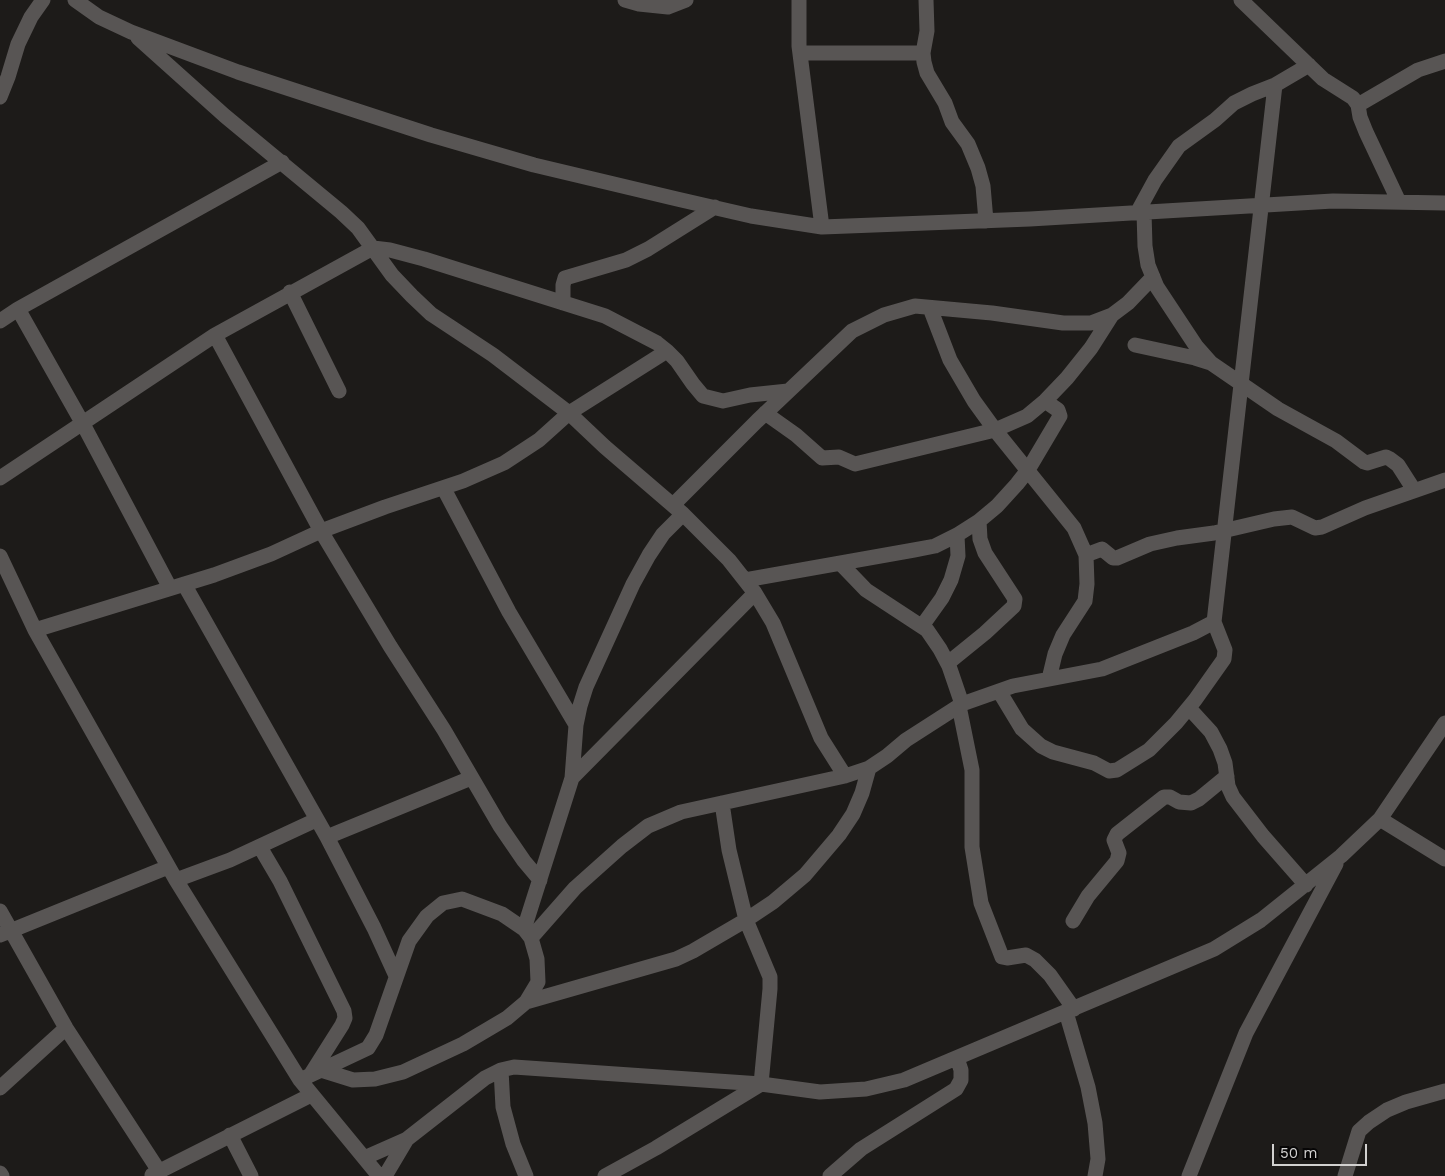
<!DOCTYPE html>
<style>
body{margin:0}
#map{position:relative;width:1445px;height:1176px;overflow:hidden;background:#1d1b19;font-family:"Work Sans",sans-serif}
canvas{display:block}
.scale{position:absolute;left:1272px;top:1144px;width:95px;height:22px;box-sizing:border-box;border:2px solid #d2d1d0;border-top:0;padding-left:6px;font-size:15px;line-height:18px;white-space:nowrap;color:#d2d1d0;-webkit-text-stroke:4px #070606;paint-order:stroke}
</style>
<div id="map">
<canvas width="1445" height="1176"></canvas>
<div class="scale">50 m</div>
</div>
<script>
const ctx = document.querySelector('canvas').getContext('2d');
ctx.lineJoin = 'round';
const shape = rows => new Path2D(rows.map(r => 'M' + r).join(''));
function trace(path, color, width, dash) { ctx.strokeStyle = color; ctx.lineWidth = width; ctx.lineCap = dash ? 'butt' : 'round'; ctx.setLineDash(dash || []); ctx.stroke(path); }
trace(shape([
 [75,0,99,17,131,32,238,72,431,135,534,165,677,199,751,216,822,227,1030,219,1333,201,1445,203],
 [625,0,639,4,668,7,686,0],
 [799,0,799,46,822,227],
 [926,0,927,31,923,53,924,62,927,73,945,103,952,122,968,144,978,168,983,186,986,221],
 [1241,0,1323,79,1353,98,1358,105,1360,117,1366,132,1399,202],
 [138,38,225,116,341,212,358,228,392,275,412,296,431,314,493,355,569,413,605,447,683,514,729,560,755,593,773,623,821,738,845,776],
 [800,53,923,53],
 [0,97,8,77,18,44,31,17,43,0],
 [1358,105,1418,70,1445,61],
 [1144,212,1145,246,1148,265,1157,287,1196,346,1211,363,1278,409,1336,441,1364,462,1367,463,1386,457,1390,459,1398,465,1414,490],
 [1137,213,1155,180,1179,146,1215,120,1234,103,1252,94,1275,85,1309,65],
 [290,292,339,391],
 [563,303,563,285,565,278,626,260,648,249,715,207],
 [930,308,950,360,974,401,995,430,1074,528,1086,555,1087,584,1085,601,1063,635,1055,654,1049,679],
 [18,309,83,424,170,588],
 [0,321,18,309,282,162],
 [215,335,321,531,390,646,444,730,500,826,524,861,540,880],
 [1135,345,1195,358,1211,363],
 [765,413,796,435,822,458,839,457,855,464,995,430,1027,416,1045,401,1067,378,1091,348,1112,315],
 [0,478,215,335,373,248,390,250,424,259,605,316,657,343,667,351,677,361,693,384,703,396,723,401,750,395,788,391],
 [444,489,509,612,576,725],
 [673,505,757,421,852,331,884,315,915,306,992,313,1063,323,1091,323,1112,315,1128,303,1153,277],
 [1086,555,1102,549,1113,558,1117,558,1150,544,1177,538,1214,533,1274,519,1292,517,1315,528,1322,527,1365,508,1445,480],
 [0,556,35,630,176,880,300,1080,379,1176],
 [841,564,866,590,927,630,940,649,949,666,962,704],
 [745,580,914,550,935,546,957,535,979,521,997,506,1017,484,1028,470,1060,416,1058,410,1045,401],
 [184,584,327,837,374,928,396,976],
 [922,626,942,598,951,580,958,556,957,535],
 [35,630,214,575,271,554,321,531,385,507,463,481,504,463,539,440,569,413,667,351],
 [948,663,985,633,1014,606,1015,599,985,553,980,539,979,521],
 [999,691,1022,729,1041,746,1053,752,1094,763,1109,771,1117,770,1149,750,1176,723,1195,700,1224,659,1225,650,1214,622,1275,85],
 [959,706,972,770,972,847,981,903,1002,957,1007,958,1026,955,1035,960,1050,975,1074,1009],
 [1189,708,1211,732,1220,749,1225,763,1228,786,1233,797,1263,836,1306,885],
 [572,778,755,593],
 [1380,819,1445,859],
 [327,837,471,778],
 [260,847,280,881,344,1011,345,1018,342,1025,311,1074],
 [176,880,230,860,316,820],
 [0,911,66,1028,159,1171],
 [1073,921,1088,896,1117,861,1119,853,1114,840,1117,834,1164,797,1170,797,1179,802,1191,803,1199,799,1227,776],
 [0,935,168,867],
 [531,938,575,888,622,846,648,826,681,812,845,776,869,768,887,756,906,740,962,704,1013,686,1102,669,1193,633,1214,622],
 [526,1002,676,959,693,951,746,920,773,902,805,875,839,835,853,814,862,793,869,768],
 [1066,1012,1088,1087,1095,1123,1098,1159,1095,1176],
 [321,1070,353,1080,375,1079,403,1072,463,1044,507,1018,526,1002,538,982,537,959,531,938,524,929,572,778,576,725,580,706,586,687,633,584,649,555,663,534,683,514],
 [501,1070,503,1107,513,1144,526,1176],
 [300,1080,368,1048,376,1035,409,941,427,916,443,903,462,899,502,914,524,929],
 [0,1088,66,1028],
 [230,1135,251,1176],
 [364,1158,407,1139,485,1078,501,1070,514,1067,761,1084,820,1092,866,1089,904,1080,1214,949,1261,920,1341,856,1380,819,1445,723],
 [0,1173,2,1176],
 [152,1175,311,1095],
 [385,1176,407,1139],
 [605,1176,656,1148,761,1084,770,989,770,977,746,920,729,850,722,803],
 [830,1176,861,1149,956,1089,961,1080,961,1070,957,1058],
 [1189,1176,1246,1033,1336,864],
 [1345,1176,1359,1131,1369,1122,1387,1110,1406,1102,1445,1091]
]), '#585554', 15);
</script>
